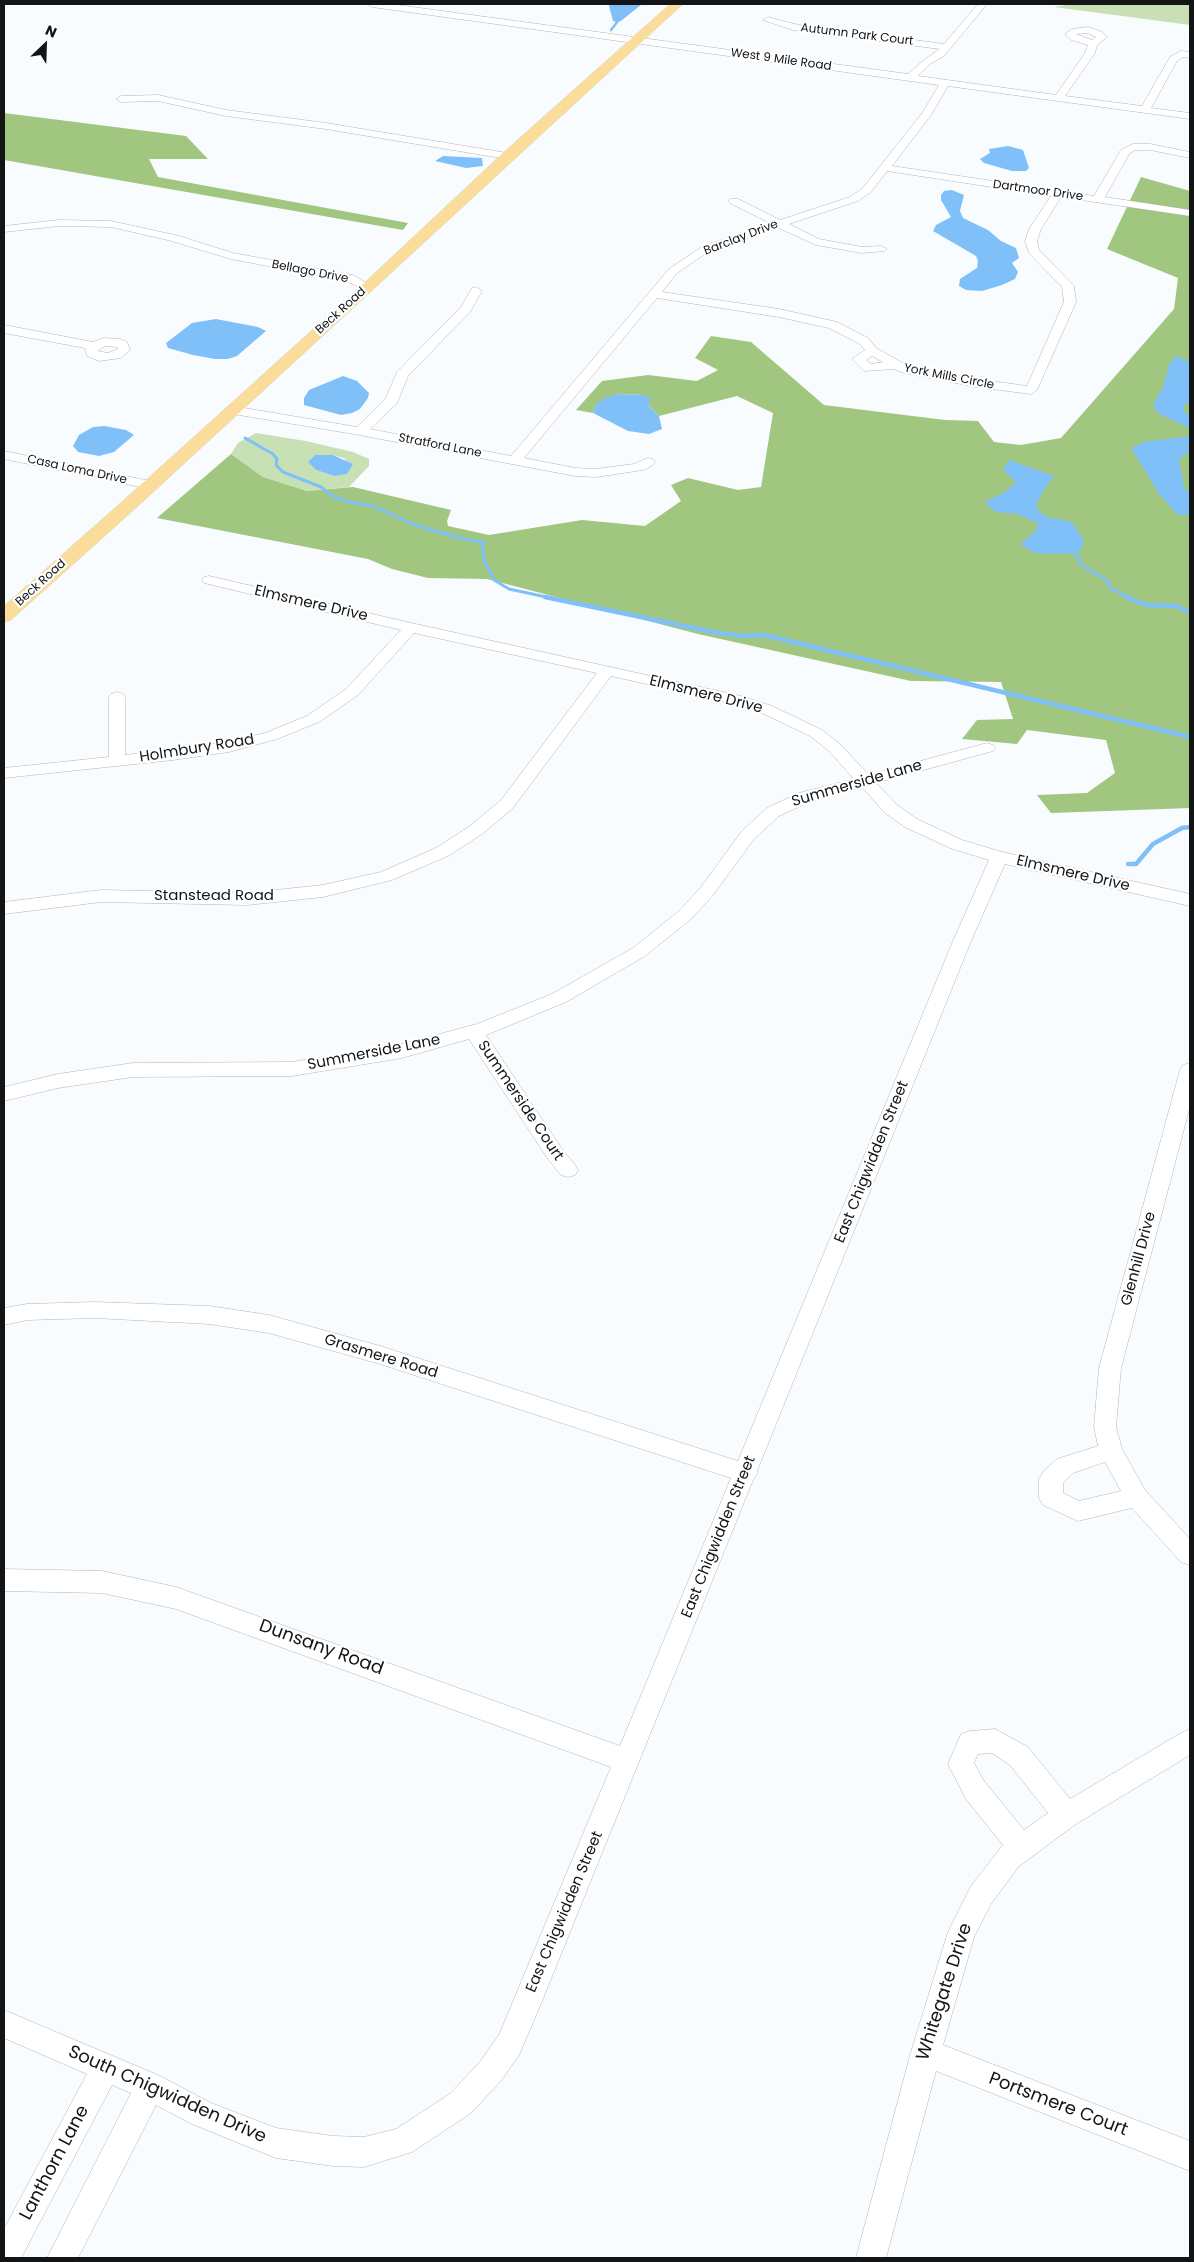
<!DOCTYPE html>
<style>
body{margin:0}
#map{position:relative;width:1194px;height:2262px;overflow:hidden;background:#f9fcff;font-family:Poppins,sans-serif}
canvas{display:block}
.frame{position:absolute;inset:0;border:5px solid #121416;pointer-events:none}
.north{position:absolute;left:20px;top:20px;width:50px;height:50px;-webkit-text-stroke:4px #fff;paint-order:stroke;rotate:24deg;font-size:14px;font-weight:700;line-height:20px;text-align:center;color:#121416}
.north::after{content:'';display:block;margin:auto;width:18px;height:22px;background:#121416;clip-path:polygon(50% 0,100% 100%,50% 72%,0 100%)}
</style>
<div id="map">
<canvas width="1194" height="2262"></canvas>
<div class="frame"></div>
<div class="north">N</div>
</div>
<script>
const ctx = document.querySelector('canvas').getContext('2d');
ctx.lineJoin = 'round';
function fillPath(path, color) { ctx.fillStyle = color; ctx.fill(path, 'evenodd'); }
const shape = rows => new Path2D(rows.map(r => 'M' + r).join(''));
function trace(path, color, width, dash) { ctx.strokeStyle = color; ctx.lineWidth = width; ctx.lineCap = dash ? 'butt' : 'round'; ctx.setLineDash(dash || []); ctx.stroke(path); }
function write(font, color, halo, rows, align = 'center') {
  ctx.font = font + ' Poppins,sans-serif'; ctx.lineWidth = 4.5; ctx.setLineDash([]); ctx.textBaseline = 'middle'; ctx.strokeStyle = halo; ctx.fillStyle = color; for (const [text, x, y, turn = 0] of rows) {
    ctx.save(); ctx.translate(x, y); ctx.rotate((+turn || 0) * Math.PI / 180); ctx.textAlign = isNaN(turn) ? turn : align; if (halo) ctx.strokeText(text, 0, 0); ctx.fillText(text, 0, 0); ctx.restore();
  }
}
fillPath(shape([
 [1073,4,1190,4,1190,25,1054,7],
 [256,433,306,441,353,452,369,459,369,466,349,487,307,491,263,477,231,454,238,443],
 [315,455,333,455,346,459,334,476,316,470,309,462]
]), '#c8e1b4');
fillPath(shape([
 [4,113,186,136,208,159,149,159,158,177,408,223,403,230,4,160],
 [1141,177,1190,191,1190,808,1051,813,1037,795,1087,793,1115,773,1106,740,1027,730,1017,744,962,739,977,720,1013,719,1001,682,911,681,698,634,487,579,428,578,392,569,368,559,157,518,231,454,263,477,307,491,353,487,451,510,447,521,448,526,489,535,582,520,645,526,681,501,671,485,688,478,738,490,761,487,773,413,737,396,659,416,648,405,645,395,617,394,595,406,593,413,576,410,602,381,648,375,697,381,718,370,695,358,711,336,751,342,824,405,945,420,978,421,994,442,1021,445,1061,438,1174,309,1178,278,1107,249]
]), '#a0c67f');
fillPath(shape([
 [610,4,642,4,621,21,616,22,613,21,609,6],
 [1008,146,1023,150,1029,168,1026,171,1012,171,984,163,980,159,990,153,989,149],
 [443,156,482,158,483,166,466,168,435,161],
 [952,190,964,195,960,211,963,218,988,230,1001,241,1016,248,1019,258,1012,263,1018,272,1015,279,1002,285,982,291,966,290,959,286,960,279,977,268,978,261,976,256,933,231,936,225,951,217,941,200,941,195,944,191],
 [216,319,258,327,266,331,237,356,228,359,215,359,193,355,168,348,166,343,170,340,192,323],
 [1176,356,1190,362,1190,402,1184,405,1184,412,1190,415,1189,428,1158,413,1153,405,1163,387,1169,365],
 [343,376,357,381,369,393,368,398,360,409,352,413,341,415,304,405,304,398,309,390],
 [617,394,645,395,651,399,648,405,659,416,662,429,649,434,628,431,593,413,595,406,603,399],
 [104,426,126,430,134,435,114,452,99,456,78,452,73,446,79,435,93,427],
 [1190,436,1190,451,1179,459,1184,487,1190,495,1190,515,1178,515,1159,494,1131,448,1144,442],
 [315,455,333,455,353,464,347,474,334,476,316,470,308,462],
 [1009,460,1054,476,1040,496,1036,508,1047,517,1072,522,1084,541,1080,552,1060,554,1035,553,1020,544,1036,531,1038,523,1017,514,996,512,984,502,1003,493,1016,483,1003,469]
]), '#80c0f8');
trace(shape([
 [611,30,621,17]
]), '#80c0f8', 2.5);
trace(shape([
 [245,438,273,454,277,459,276,465,283,472,321,487,331,495,345,501,373,506,415,525,463,539,484,542,481,547,484,551,483,559,494,580,509,589,551,598],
 [1072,553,1079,558,1080,564,1108,581,1110,588,1130,598]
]), '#80c0f8', 3);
trace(shape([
 [545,597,713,632,742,636,764,635,1190,737],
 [1126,597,1147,605,1175,606,1190,612],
 [1128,864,1136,864,1153,844,1182,828,1190,827]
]), '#80c0f8', 4.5);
const minor = shape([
 [368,4,390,4,908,74,924,60,940,49,793,30,763,20,768,17,794,24,944,44,978,4,987,4,944,56,930,64,918,76,1056,95,1085,53,1088,45,1071,40,1065,34,1072,29,1088,27,1102,32,1107,37,1097,45,1095,53,1065,96,1142,106,1170,57,1181,51,1190,52,1190,58,1183,57,1177,61,1151,108,1190,113,1190,119,948,86,931,115,892,166,1094,196,1121,150,1133,144,1150,144,1190,152,1190,158,1150,150,1135,150,1129,154,1105,197,1190,210,1190,216,1061,197,1041,229,1037,241,1039,250,1074,286,1076,302,1037,390,1031,394,976,387,904,373,894,369,864,371,852,359,865,350,860,344,829,328,779,317,657,298,524,458,575,468,596,469,634,464,648,458,653,459,655,462,653,465,643,470,596,477,575,476,354,434,227,413,225,410,232,406,357,427,386,398,397,372,461,307,472,288,476,287,482,291,470,312,408,376,397,403,370,429,511,456,669,269,703,246,770,223,730,203,728,201,730,199,738,199,780,220,850,197,863,188,923,112,939,85,372,7,368,4],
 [1087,33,1096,37,1092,40,1076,34,1087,33],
 [887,171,1051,196,1029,229,1025,241,1029,253,1062,287,1064,302,1027,386,976,379,908,366,876,348,868,338,837,322,779,309,662,292,677,273,711,250,779,228,816,245,862,253,885,251,887,249,881,246,862,247,819,239,789,224,858,201,871,192,887,171],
 [872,356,883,362,871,364,866,360,872,356],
 [158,95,226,110,326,123,507,153,512,156,507,159,326,129,226,116,158,101,121,102,116,99,121,96,158,95],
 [59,220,111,221,179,236,233,253,353,275,374,287,368,291,346,281,231,259,172,241,111,227,59,226,4,232,4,226,59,220],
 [4,325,93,342,103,338,120,339,127,342,130,350,121,358,99,361,87,356,85,348,4,333,4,325],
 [105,346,117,347,118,349,108,353,97,351,105,346],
 [4,451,150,481,157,485,150,489,4,459,4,451],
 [209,576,411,623,741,696,772,706,822,730,841,745,869,775,987,743,993,745,995,748,993,751,876,783,897,805,917,819,962,840,1002,852,1190,894,1190,906,1005,864,971,941,757,1471,758,1473,753,1480,540,2006,519,2055,500,2082,471,2113,412,2152,364,2167,333,2166,276,2158,192,2124,156,2105,78,2258,47,2258,131,2093,112,2085,21,2258,4,2258,4,2229,87,2074,4,2038,4,2010,160,2076,211,2103,276,2128,333,2136,364,2137,396,2129,451,2093,480,2062,499,2035,611,1767,176,1609,102,1593,4,1591,4,1569,102,1571,176,1587,620,1746,731,1478,380,1364,269,1333,209,1324,95,1318,27,1320,4,1325,4,1308,27,1304,95,1302,209,1306,269,1315,380,1346,738,1461,953,941,989,860,950,848,905,827,885,813,862,787,811,801,779,816,754,839,713,895,691,919,645,956,566,1002,486,1035,562,1149,575,1165,578,1170,575,1175,568,1177,561,1175,548,1159,469,1039,402,1058,292,1076,133,1077,58,1088,4,1101,4,1087,58,1074,133,1063,292,1062,402,1044,477,1024,552,994,633,948,679,911,701,887,742,831,767,808,799,793,854,779,829,751,810,736,760,712,731,703,611,676,513,808,482,834,448,856,392,880,323,897,247,905,101,902,4,914,4,902,101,890,247,893,323,885,381,872,436,848,470,826,501,800,597,673,414,633,358,695,319,722,277,739,229,752,173,760,4,778,4,768,109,757,109,697,111,694,117,692,123,694,125,697,125,755,228,742,265,733,307,716,346,689,401,630,204,583,202,580,204,577,209,576],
 [1190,1063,1190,1106,1121,1368,1116,1427,1122,1449,1145,1490,1190,1539,1190,1565,1181,1562,1132,1508,1078,1521,1043,1505,1039,1498,1039,1479,1043,1472,1057,1459,1098,1446,1094,1427,1099,1368,1180,1070,1183,1065,1190,1063],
 [1105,1462,1121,1491,1079,1501,1063,1493,1063,1483,1073,1473,1105,1462],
 [995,1729,1028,1747,1070,1799,1181,1733,1190,1729,1190,1755,1076,1824,1018,1867,991,1904,974,1937,943,2045,1190,2141,1190,2171,936,2071,886,2258,856,2258,911,2052,948,1932,971,1886,1003,1845,966,1799,948,1764,961,1734,970,1731,995,1729],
 [992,1753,1010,1765,1048,1813,1024,1830,984,1781,974,1763,978,1754,992,1753]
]);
const major = shape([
 [670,4,683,4,137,507,11,620,4,622,4,606,125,499,363,284,504,152,670,4]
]);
trace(minor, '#b0b4b9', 1);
trace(major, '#d9d9da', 1);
fillPath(minor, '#fff');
fillPath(major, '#fadd9b');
write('12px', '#121416', '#fff', [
 ["Autumn Park Court",857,35,7],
 ["West 9 Mile Road",781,60,8],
 ["Dartmoor Drive",1038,191,8],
 ["Barclay Drive",741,238,-21],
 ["Bellago Drive",310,272,11],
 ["Beck Road",341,311,-42],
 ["York Mills Circle",949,377,11],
 ["Stratford Lane",440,446,11],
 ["Casa Loma Drive",77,470,12],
 ["Beck Road",41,583,-42]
]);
write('15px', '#121416', '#fff', [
 ["Elmsmere Drive",311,604,13],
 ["Elmsmere Drive",706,695,14],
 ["Holmbury Road",197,749,-9],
 ["Summerside Lane",857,784,-16],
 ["Elmsmere Drive",1073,874,13],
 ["Stanstead Road",214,896],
 ["Summerside Lane",374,1053,-11],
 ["Summerside Court",520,1101,56],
 ["East Chigwidden Street",872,1162,-68],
 ["Glenhill Drive",1139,1259,-75],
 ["Grasmere Road",381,1357,17],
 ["East Chigwidden Street",719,1537,-68],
 ["East Chigwidden Street",565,1912,-67]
]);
write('18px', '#121416', '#fff', [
 ["Dunsany Road",321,1648,20],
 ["Whitegate Drive",945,1992,-72],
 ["South Chigwidden Drive",167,2095,24],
 ["Portsmere Court",1058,2105,21],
 ["Lanthorn Lane",55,2163,-62]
]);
</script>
